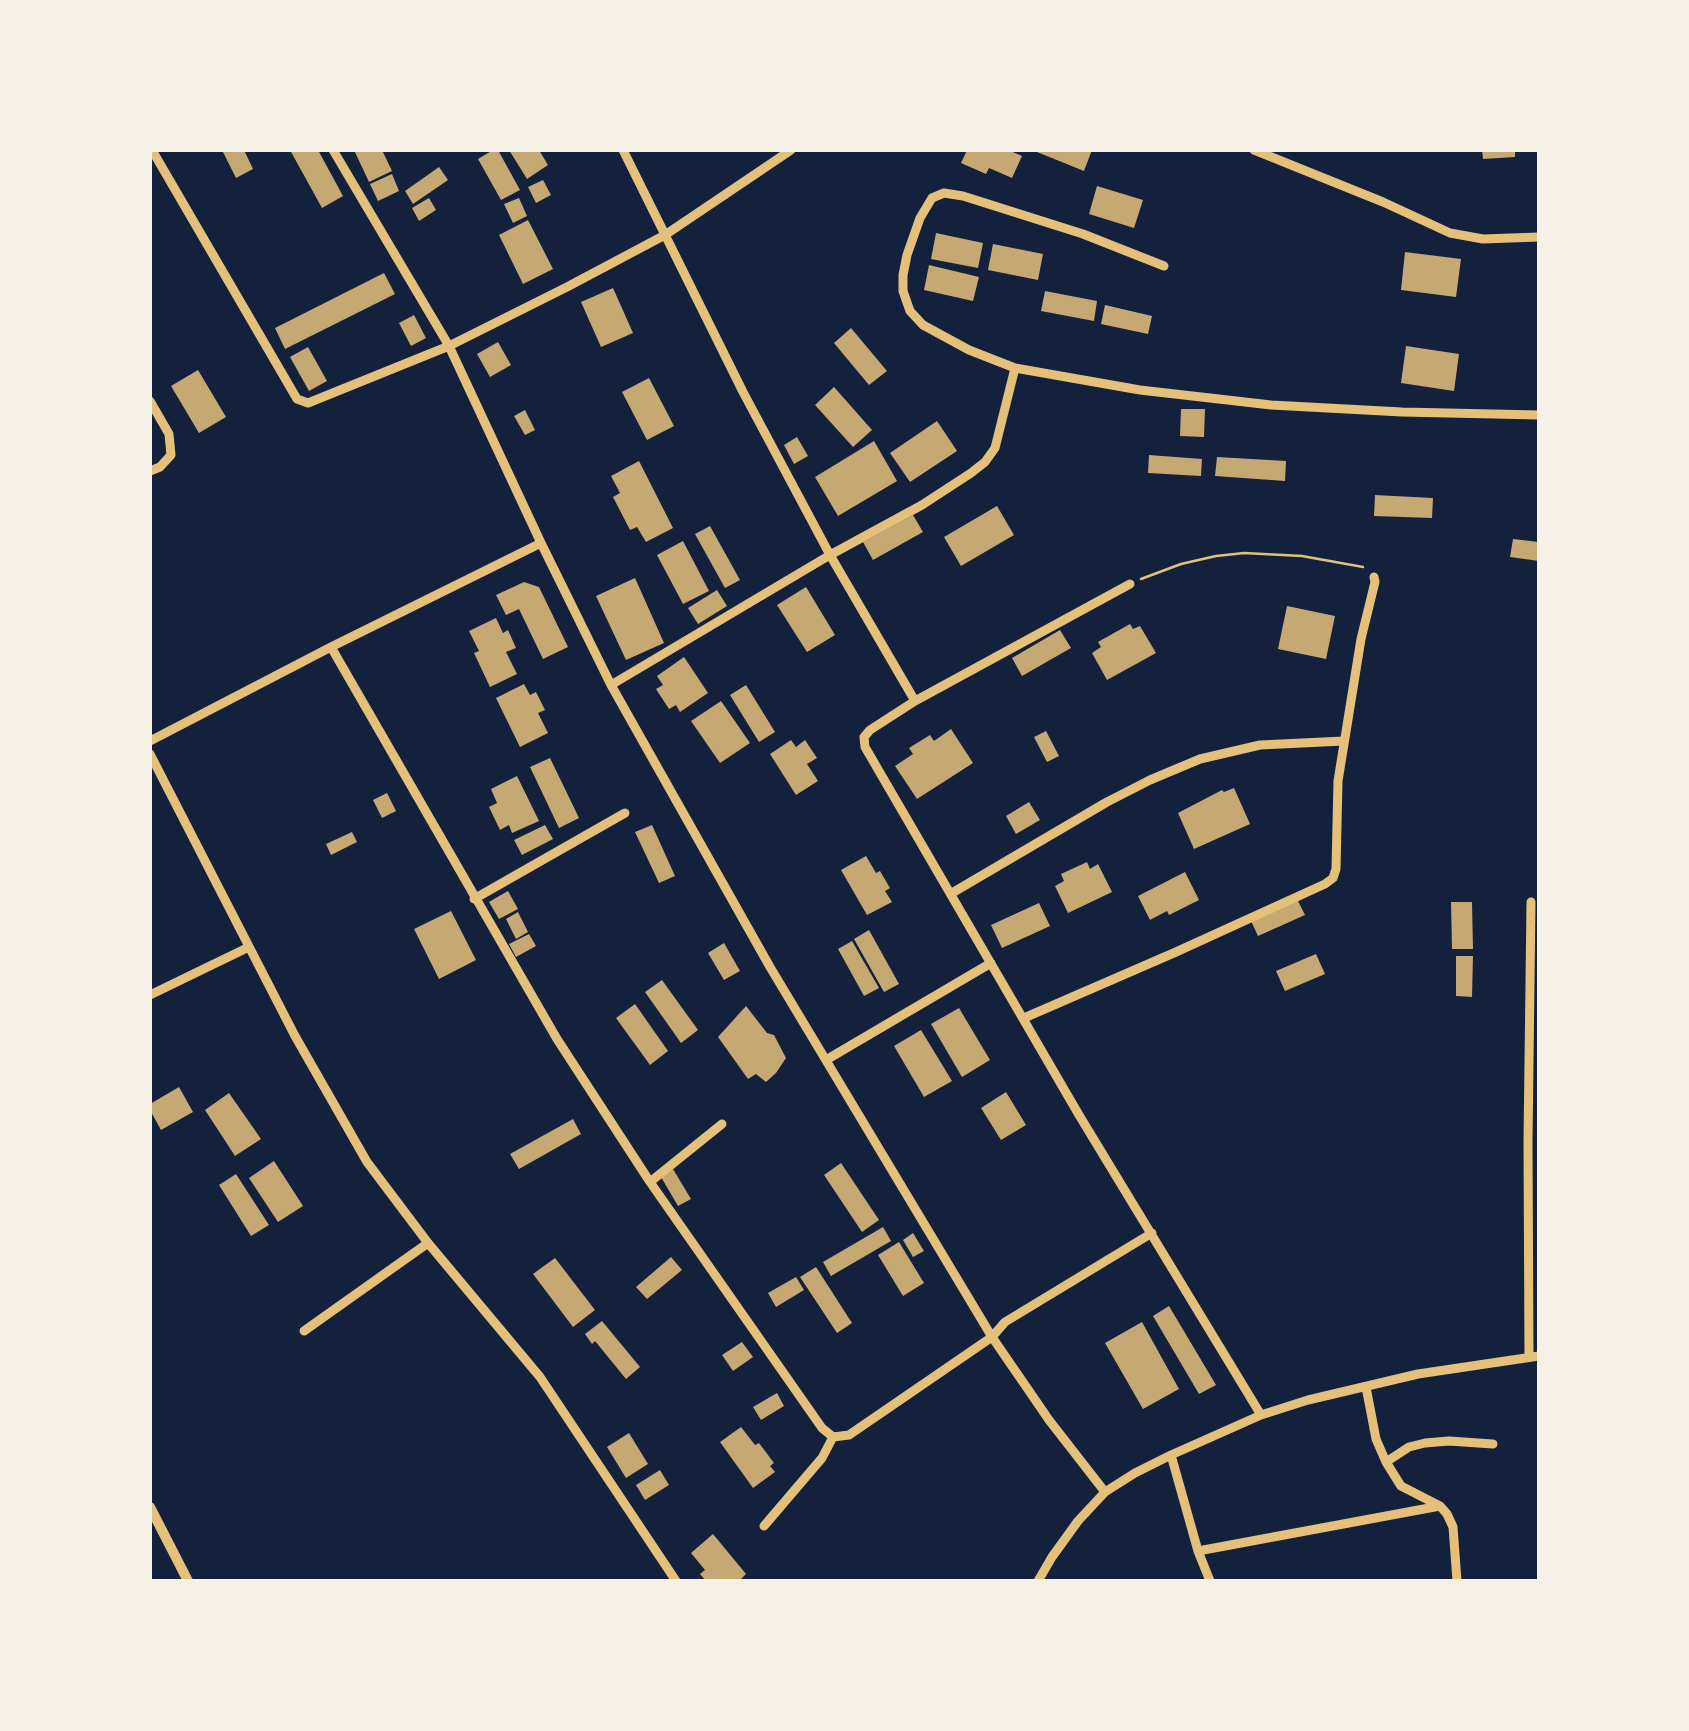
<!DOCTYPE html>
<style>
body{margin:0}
#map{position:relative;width:1689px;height:1731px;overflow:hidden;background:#14213d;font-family:"Noto Sans",sans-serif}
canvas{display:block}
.frame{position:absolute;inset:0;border:152px solid #f6f1e7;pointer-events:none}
</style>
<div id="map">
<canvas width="1689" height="1731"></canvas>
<div class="frame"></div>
</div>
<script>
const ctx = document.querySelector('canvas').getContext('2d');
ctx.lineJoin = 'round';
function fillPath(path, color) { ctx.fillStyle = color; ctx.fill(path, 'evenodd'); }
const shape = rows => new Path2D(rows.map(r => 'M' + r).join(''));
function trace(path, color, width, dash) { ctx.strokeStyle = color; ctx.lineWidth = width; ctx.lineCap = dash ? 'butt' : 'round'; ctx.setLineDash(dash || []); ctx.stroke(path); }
fillPath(shape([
 [222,150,244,150,253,169,236,178],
 [290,150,318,150,343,196,322,208],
 [354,150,382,150,392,171,369,182],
 [493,150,498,150,520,190,501,200,478,159],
 [509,150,539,150,548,165,527,179],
 [967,150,1008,150,1022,156,1012,178,989,168,986,174,961,163],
 [1032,150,1092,150,1084,171],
 [1482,150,1515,150,1515,157,1483,159],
 [439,167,448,180,413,204,405,191],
 [392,174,399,191,378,201,370,184],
 [543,180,551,195,536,203,528,187],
 [1097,186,1143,200,1134,228,1089,214],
 [429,198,436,210,419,221,412,208],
 [519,198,527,216,513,223,504,204],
 [528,220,553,269,523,284,499,235],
 [936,233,983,243,978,268,931,259],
 [993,244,1043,254,1038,280,988,270],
 [1405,252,1461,259,1456,297,1401,290],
 [929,265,979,277,973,301,924,290],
 [384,273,395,294,285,349,275,328],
 [613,288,633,333,601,347,581,302],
 [1045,291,1097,301,1094,321,1041,311],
 [1105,305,1152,316,1148,334,1101,324],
 [414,315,426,338,411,346,399,323],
 [851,328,887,371,869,385,834,343],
 [498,342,511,365,490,377,477,354],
 [1406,346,1459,354,1454,391,1401,383],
 [308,347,327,381,309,391,290,357],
 [198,370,226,417,199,433,171,386],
 [649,378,674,426,647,440,622,392],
 [834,387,872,430,853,447,815,405],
 [1181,409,1205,409,1204,437,1180,436],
 [525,410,535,430,525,435,514,416],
 [937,421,957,451,910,482,890,453],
 [797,437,808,456,794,464,784,445],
 [874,441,897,481,838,516,815,477],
 [1149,455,1202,459,1201,476,1148,473],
 [1217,457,1286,461,1285,481,1215,476],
 [639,461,673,528,646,542,637,527,630,530,613,497,620,493,611,476],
 [1375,495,1433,498,1432,518,1374,516],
 [997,506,1014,535,961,566,944,537],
 [913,515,923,532,873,560,863,542],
 [710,526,740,580,725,588,695,534],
 [1513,539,1539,542,1539,561,1510,557],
 [683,541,709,591,683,604,657,555],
 [635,578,664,643,626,660,596,596],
 [524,582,539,587,568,647,543,659,519,609,506,615,496,595],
 [806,587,835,635,807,652,777,605],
 [717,590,727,606,698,624,688,608],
 [1287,606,1335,616,1326,659,1278,649],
 [496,618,503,633,508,630,516,648,506,652,517,674,490,687,474,653,479,651,469,631],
 [1130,624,1133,629,1140,626,1156,653,1107,680,1092,653,1101,647,1098,642],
 [1060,630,1071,648,1022,676,1012,658],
 [684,657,708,693,680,712,676,705,669,709,656,689,663,685,657,676],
 [524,684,530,695,536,692,545,710,538,713,548,733,520,747,496,698],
 [746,685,775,732,759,742,730,695],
 [721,701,750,743,720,763,691,721],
 [951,729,973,763,917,799,895,766,913,754,909,748,930,735,934,741],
 [1046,731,1059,756,1047,762,1034,737],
 [791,740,796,747,805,740,817,758,807,764,818,781,796,795,770,754],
 [550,758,579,818,559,828,530,767],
 [517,776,539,821,512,833,509,825,500,830,489,807,497,803,491,789],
 [1234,788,1250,824,1194,849,1178,813,1222,790,1224,792],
 [387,793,396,811,382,818,373,800],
 [1029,802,1040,820,1016,834,1006,816],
 [545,825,553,839,522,855,514,840],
 [652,825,675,876,659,883,635,832],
 [352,832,357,842,331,855,326,844],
 [866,856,876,873,880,871,890,888,885,891,892,902,867,915,841,870],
 [1087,862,1090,869,1098,864,1112,892,1068,913,1055,886,1064,881,1061,874],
 [1185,872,1199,900,1169,915,1167,911,1150,920,1138,896],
 [508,891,518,909,499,919,489,902],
 [1297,899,1305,915,1258,936,1251,921],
 [1451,902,1472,902,1473,949,1452,949],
 [1039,903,1050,926,1002,948,991,925],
 [451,911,476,960,439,979,414,929],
 [518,912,528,932,516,939,506,919],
 [869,930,899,984,884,992,854,939],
 [529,934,536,946,516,957,509,944],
 [852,941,879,988,864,996,838,949],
 [724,943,740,971,724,980,708,953],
 [1316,954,1325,974,1285,991,1276,971],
 [1456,956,1473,956,1472,997,1456,996],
 [662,980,698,1030,681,1043,645,992],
 [635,1004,668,1051,650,1065,616,1018],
 [746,1006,767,1033,774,1035,786,1058,776,1073,766,1082,756,1074,748,1079,718,1037],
 [959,1008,990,1060,962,1077,931,1024],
 [921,1030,952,1081,924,1097,894,1046],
 [179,1087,193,1112,161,1130,150,1110,150,1104],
 [1006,1092,1026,1125,1001,1140,981,1108],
 [229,1093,261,1139,235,1156,205,1110],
 [573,1119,581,1134,519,1169,510,1154],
 [274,1161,303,1206,278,1222,249,1178],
 [841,1163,879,1220,862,1232,824,1175],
 [673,1169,691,1199,678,1206,661,1177],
 [236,1174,269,1225,251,1236,219,1185],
 [883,1227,891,1241,831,1276,823,1262],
 [913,1233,924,1251,913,1257,903,1240],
 [899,1242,924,1283,903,1296,878,1255],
 [671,1257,682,1270,647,1299,636,1287],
 [555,1258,595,1310,573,1327,533,1274],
 [816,1267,852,1323,837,1333,800,1277],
 [796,1277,804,1290,776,1307,768,1293],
 [1169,1306,1216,1385,1199,1394,1153,1316],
 [602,1321,640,1367,626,1379,595,1341,592,1344,585,1334],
 [1142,1322,1179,1389,1143,1409,1105,1343],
 [742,1342,753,1357,733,1371,722,1355],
 [777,1393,784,1406,761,1420,753,1407],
 [741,1427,755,1445,759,1443,774,1463,770,1466,775,1472,753,1488,720,1442],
 [629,1433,648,1464,626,1478,607,1447],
 [660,1470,669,1485,645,1500,636,1485],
 [713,1534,746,1574,739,1581,706,1581,700,1574,705,1570,691,1553]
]), '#c6a872');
trace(shape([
 [1141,579,1181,564,1216,556,1244,553,1302,556,1363,567]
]), '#e5c07b', 2.5);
trace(shape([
 [152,150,297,399,308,403,449,346,567,287,665,235,791,150],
 [333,150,449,346,541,543,611,685,770,967,992,1337,1049,1420,1105,1492],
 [623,150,743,392,830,555,915,701],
 [1254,150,1383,202,1450,233,1483,239,1539,237],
 [1164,266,1083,234,963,196,944,193,932,198,920,218,907,255,903,275,903,291,910,311,923,325,969,350,1015,368,1140,390,1271,405,1402,412,1539,415],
 [150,401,169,434,171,455,160,467,150,471],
 [1130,584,915,701,870,730,864,737,865,747,1079,1115,1261,1415],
 [331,647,557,1039,650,1182,822,1428,833,1437,849,1435,992,1337,1005,1322,1152,1233],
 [611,685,830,555,922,505,971,473,985,462,995,448,1015,368],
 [150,741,331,647,541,543],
 [150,754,295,1036,367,1162,428,1243,540,1377,676,1581],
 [952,893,1107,802,1150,780,1200,759,1260,745,1344,741],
 [474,899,625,813],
 [150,995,249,947],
 [1024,1018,1176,952,1325,884,1333,878,1336,869,1338,781,1361,639,1375,582,1374,577],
 [826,1060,991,963],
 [650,1182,722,1124],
 [304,1331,428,1243],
 [1529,1357,1528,1142,1531,902],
 [1366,1387,1376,1439,1386,1462,1401,1486,1440,1506,1447,1514,1453,1527,1457,1581],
 [1171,1455,1198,1551,1210,1581],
 [1386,1462,1409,1447,1425,1443,1449,1441,1493,1444],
 [764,1526,822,1458,833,1437],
 [1198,1551,1440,1506],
 [1038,1581,1052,1557,1078,1521,1105,1492,1135,1473,1171,1455,1261,1415,1308,1400,1418,1374,1539,1356]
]), '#e5c07b', 9);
trace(shape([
 [150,1507,188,1581]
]), '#e5c07b', 10);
</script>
